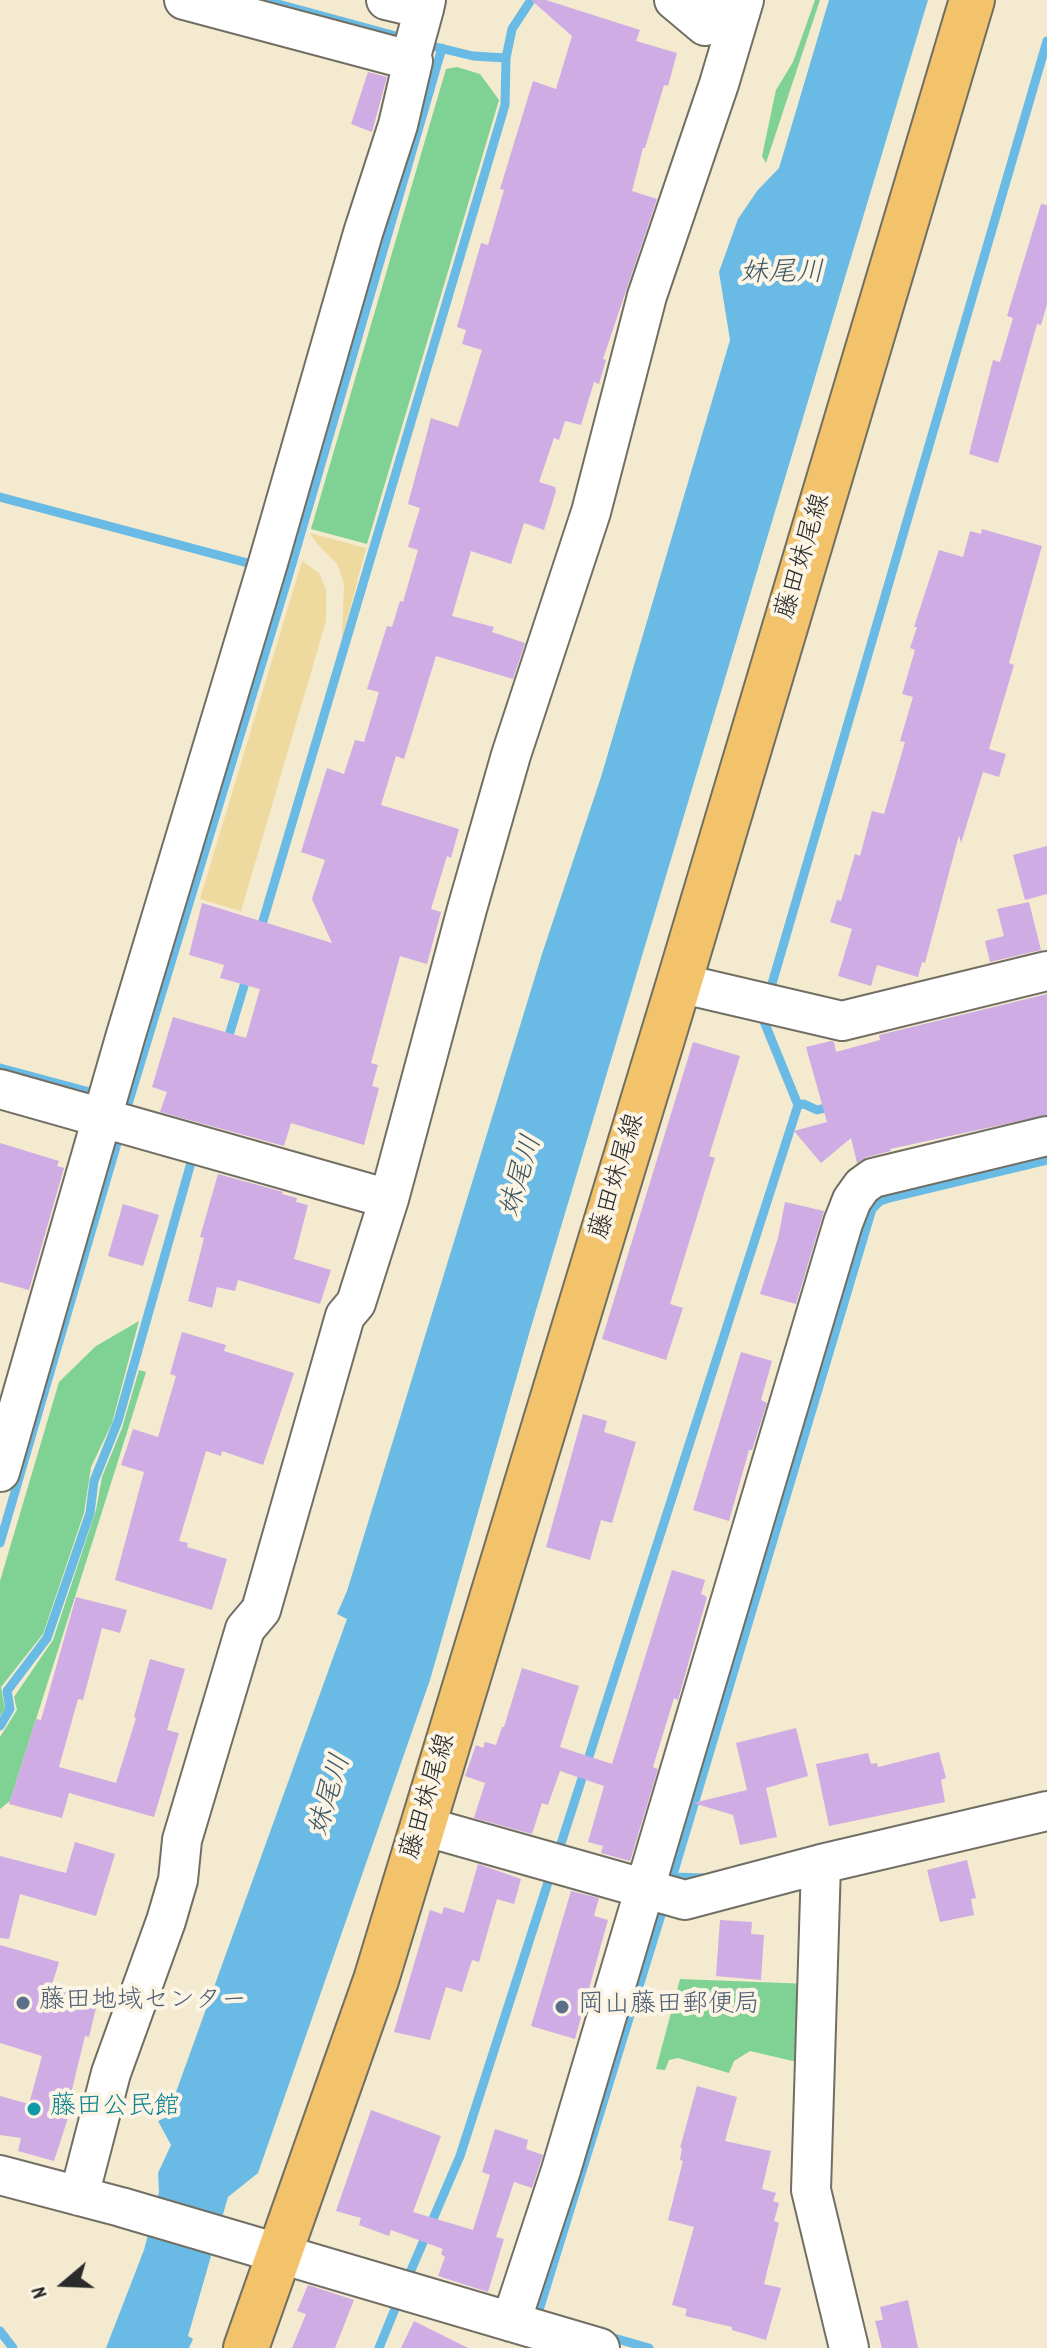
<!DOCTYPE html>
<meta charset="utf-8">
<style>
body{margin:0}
#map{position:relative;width:1047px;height:2348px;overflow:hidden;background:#f3eacf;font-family:Dekko,sans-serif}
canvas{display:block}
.north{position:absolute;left:24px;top:2244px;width:80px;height:80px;-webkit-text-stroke:6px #fcf5e5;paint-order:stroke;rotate:251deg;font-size:22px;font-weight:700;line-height:32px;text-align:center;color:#2b2b2b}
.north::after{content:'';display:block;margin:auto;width:28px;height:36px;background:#2b2b2b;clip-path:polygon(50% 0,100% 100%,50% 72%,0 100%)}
</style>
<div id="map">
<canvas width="1047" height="2348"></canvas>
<div class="north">N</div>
</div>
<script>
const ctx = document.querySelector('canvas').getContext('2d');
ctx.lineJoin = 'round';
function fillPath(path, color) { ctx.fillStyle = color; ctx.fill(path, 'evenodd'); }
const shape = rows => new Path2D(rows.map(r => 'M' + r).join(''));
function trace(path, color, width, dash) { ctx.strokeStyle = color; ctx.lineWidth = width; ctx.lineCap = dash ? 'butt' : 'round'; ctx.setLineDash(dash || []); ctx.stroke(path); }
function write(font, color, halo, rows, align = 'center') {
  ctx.font = font + ' Dekko,"Klee One",sans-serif'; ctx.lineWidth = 8; ctx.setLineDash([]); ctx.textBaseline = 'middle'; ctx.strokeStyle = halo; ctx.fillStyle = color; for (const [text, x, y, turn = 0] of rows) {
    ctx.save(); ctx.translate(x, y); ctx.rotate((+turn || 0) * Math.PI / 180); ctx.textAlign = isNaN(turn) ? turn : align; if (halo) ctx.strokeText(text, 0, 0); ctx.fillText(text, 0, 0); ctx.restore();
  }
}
fillPath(shape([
 [815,0,820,0,766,163,762,156,776,90,793,62],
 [457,67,480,74,499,100,367,544,311,529,446,69],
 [139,1321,112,1423,91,1467,84,1513,43,1634,1,1687,5,1709,0,1716,0,1581,59,1382,96,1346],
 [139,1370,146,1372,101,1515,10,1801,0,1809,0,1737,17,1710,14,1697,53,1640,96,1510,102,1477,122,1428],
 [680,1979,809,1984,810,2065,750,2051,734,2061,729,2073,678,2058,669,2060,665,2070,656,2069]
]), '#7fd294');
fillPath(shape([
 [310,533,366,548,342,640,344,584,337,564,317,544],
 [302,561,319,573,326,590,326,621,241,911,200,899]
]), '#eeda9e');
fillPath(shape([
 [829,0,928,0,531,1327,430,1680,258,2173,228,2197,188,2336,193,2339,189,2348,106,2348,144,2250,159,2192,158,2173,171,2145,158,2121,167,2117,347,1619,337,1614,347,1591,542,954,601,777,730,340,719,272,738,219,757,191,779,168]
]), '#69bbe5');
trace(shape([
 [263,0,407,39],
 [436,47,473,56,506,58],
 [0,497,259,566],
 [260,931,505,105,506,58,512,29,531,0],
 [769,994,1047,41],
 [227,1042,247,976],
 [0,1068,101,1095],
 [798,1105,804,1104,817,1110,833,1106],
 [125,1114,289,574,442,48],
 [0,1543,120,1133],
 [0,1726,10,1709,7,1691,47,1638,90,1513,94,1481,118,1421,194,1152],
 [557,1856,798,1105,763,1019,764,1012],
 [672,1877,705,1878],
 [669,1888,872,1209,880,1201,893,1197,1047,1160],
 [406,2282,460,2156,552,1870],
 [536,2320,665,1902],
 [0,2331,13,2348],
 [607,2336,649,2348],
 [379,2348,399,2299]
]), '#69bbe5', 9);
fillPath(shape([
 [531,0,546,0,640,30,636,41,677,53,668,86,664,85,645,148,643,148,632,191,657,199,603,359,606,360,599,384,594,382,581,425,565,421,559,440,554,438,539,482,555,487,556,491,544,530,524,523,511,564,471,551,452,616,494,627,492,632,525,643,513,679,436,656,404,759,396,756,381,805,459,829,451,858,447,856,431,909,441,912,427,964,400,956,371,1063,378,1065,372,1086,379,1088,364,1145,291,1123,284,1146,160,1112,167,1092,152,1087,173,1017,246,1038,260,989,220,978,224,965,189,955,202,903,332,943,312,899,325,860,301,852,327,768,344,774,355,740,364,742,379,692,367,689,387,626,392,627,400,601,403,602,418,550,408,547,420,508,408,504,431,418,458,427,482,350,462,344,466,330,457,327,481,243,488,245,504,190,500,189,533,81,556,89,572,36],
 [368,72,387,77,372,132,351,124],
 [1041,204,1047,205,1047,304,1041,325,1037,324,998,463,969,454,993,360,1000,362,1013,318,1007,316],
 [982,529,1042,546,1009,663,1014,665,989,749,1006,754,999,777,983,772,961,843,959,835,925,963,922,962,918,977,877,965,871,986,838,976,852,929,830,922,837,900,841,901,855,854,860,856,872,811,884,814,905,742,900,741,913,697,902,694,915,650,910,648,917,627,914,627,939,550,963,557,970,531,981,534],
 [1047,846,1047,894,1025,900,1013,855],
 [1029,902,1041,950,990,962,985,941,1004,936,997,909],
 [1047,994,1047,1115,890,1149,891,1151,867,1157,857,1163,851,1138,821,1163,794,1131,827,1122,806,1047,831,1041,834,1042,836,1052,880,1040,879,1035],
 [693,1042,740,1056,709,1156,715,1158,670,1304,683,1308,666,1360,602,1339],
 [0,1143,59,1161,57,1166,64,1168,29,1290,0,1282],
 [218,1174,283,1192,282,1194,297,1198,296,1202,308,1205,294,1259,331,1270,320,1304,238,1280,235,1291,217,1287,212,1308,188,1301,204,1238,200,1237],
 [785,1202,824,1211,796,1304,760,1294,778,1238],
 [123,1204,159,1215,143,1266,108,1256],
 [182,1332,226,1345,224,1351,294,1373,263,1465,222,1451,221,1456,206,1451,179,1541,188,1543,187,1547,227,1559,212,1610,115,1580,144,1472,121,1465,133,1429,158,1437,176,1376,170,1374],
 [741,1352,772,1361,761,1400,767,1403,752,1450,749,1450,729,1521,693,1510],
 [583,1414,607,1421,604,1432,636,1442,612,1523,601,1520,590,1560,546,1547],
 [672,1570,705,1580,701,1594,707,1597,678,1700,674,1698,653,1767,658,1769,630,1861,601,1853,603,1846,588,1842,604,1786,560,1771,548,1805,542,1803,532,1834,474,1818,485,1783,465,1776,476,1745,483,1748,485,1742,496,1745,502,1727,504,1727,522,1668,579,1686,560,1747,612,1764],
 [76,1597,127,1610,120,1633,102,1628,83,1700,78,1699,59,1767,116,1783,136,1718,134,1717,150,1659,185,1669,167,1730,179,1733,154,1817,69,1793,62,1818,9,1804,36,1719,41,1720],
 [796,1728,808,1776,766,1788,777,1837,740,1845,733,1815,693,1803,747,1790,736,1743],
 [939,1752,946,1778,941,1780,945,1802,829,1826,816,1764,868,1753,871,1764,877,1763,878,1767],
 [75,1842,115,1854,96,1916,20,1894,9,1939,0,1938,0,1856,66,1873],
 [967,1860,976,1898,971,1899,974,1915,940,1922,927,1870],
 [478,1864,521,1879,514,1904,497,1899,479,1962,472,1960,462,1992,446,1987,430,2040,394,2032,430,1910,442,1914,444,1907,464,1913],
 [571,1891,599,1898,594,1916,608,1920,575,2039,531,2026],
 [720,1920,752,1922,751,1934,764,1935,761,1980,716,1976],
 [0,1945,59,1962,51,1988,98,2000,89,2037,85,2036,66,2114,69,2115,54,2161,18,2151,21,2138,0,2135,0,2096,29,2104,42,2056,0,2043],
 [697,2086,737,2097,725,2141,771,2151,762,2189,776,2193,773,2201,779,2203,774,2221,779,2223,764,2284,781,2288,766,2340,732,2330,732,2327,685,2316,687,2309,672,2305,694,2227,668,2220,683,2161,680,2160,682,2148,680,2148],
 [371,2110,441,2136,413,2212,473,2230,490,2175,482,2172,495,2129,528,2140,526,2149,543,2155,532,2188,514,2182,496,2237,504,2239,488,2292,438,2276,445,2257,441,2254,443,2249,391,2230,389,2236,359,2225,361,2218,336,2211],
 [308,2285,354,2300,335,2348,292,2348,306,2314,297,2311],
 [908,2300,918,2348,882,2348,875,2321,883,2320,880,2307],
 [414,2321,468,2348,401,2348]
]), '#cface4');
const minor = shape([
 [386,0,424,9,426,0],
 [674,0,705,26,726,0],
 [410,60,424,9],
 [679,983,842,1021,1047,971],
 [0,1089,389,1199],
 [0,1472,125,1038,268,563,363,233,398,125,413,61,184,0],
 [423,1826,685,1900,821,1864,1047,1811],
 [821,1864,811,2190,849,2348],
 [0,2175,121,2207,600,2348],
 [79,2196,111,2073,166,1921,178,1880,182,1840,245,1629,261,1610,345,1316,356,1303,389,1199,467,909,511,755,591,512,647,296,719,84,744,0],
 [511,2322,561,2170,843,1223,852,1200,862,1186,873,1178,1047,1136]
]);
const major = shape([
 [246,2348,376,1980,679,983,972,0]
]);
trace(minor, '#716e64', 42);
trace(major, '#716e64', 48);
trace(minor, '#fff', 38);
trace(major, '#f2c36a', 44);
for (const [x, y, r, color] of [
 [23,2003,8,"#5c6f8a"],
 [562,2007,8,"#5c6f8a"],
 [34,2109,8,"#0f9aa8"]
]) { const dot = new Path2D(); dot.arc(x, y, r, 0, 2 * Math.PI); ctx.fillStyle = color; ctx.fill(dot); trace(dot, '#fcf5e5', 3); }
write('26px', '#2b2b2b', '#fcf5e5', [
 ["藤田妹尾線",806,557,-73],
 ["藤田妹尾線",620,1177,-73],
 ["藤田妹尾線",431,1797,-73]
]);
write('26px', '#4e5e75', '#fcf5e5', [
 ["藤田地域センター",39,2003],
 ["岡山藤田郵便局",578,2007]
], 'left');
write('26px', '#0d838f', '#fcf5e5', [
 ["藤田公民館",50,2109]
], 'left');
write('italic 28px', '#3e5663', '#fcf5e5', [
 ["妹尾川",782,276],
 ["妹尾川",524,1177,-73],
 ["妹尾川",333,1796,-73]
]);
</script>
